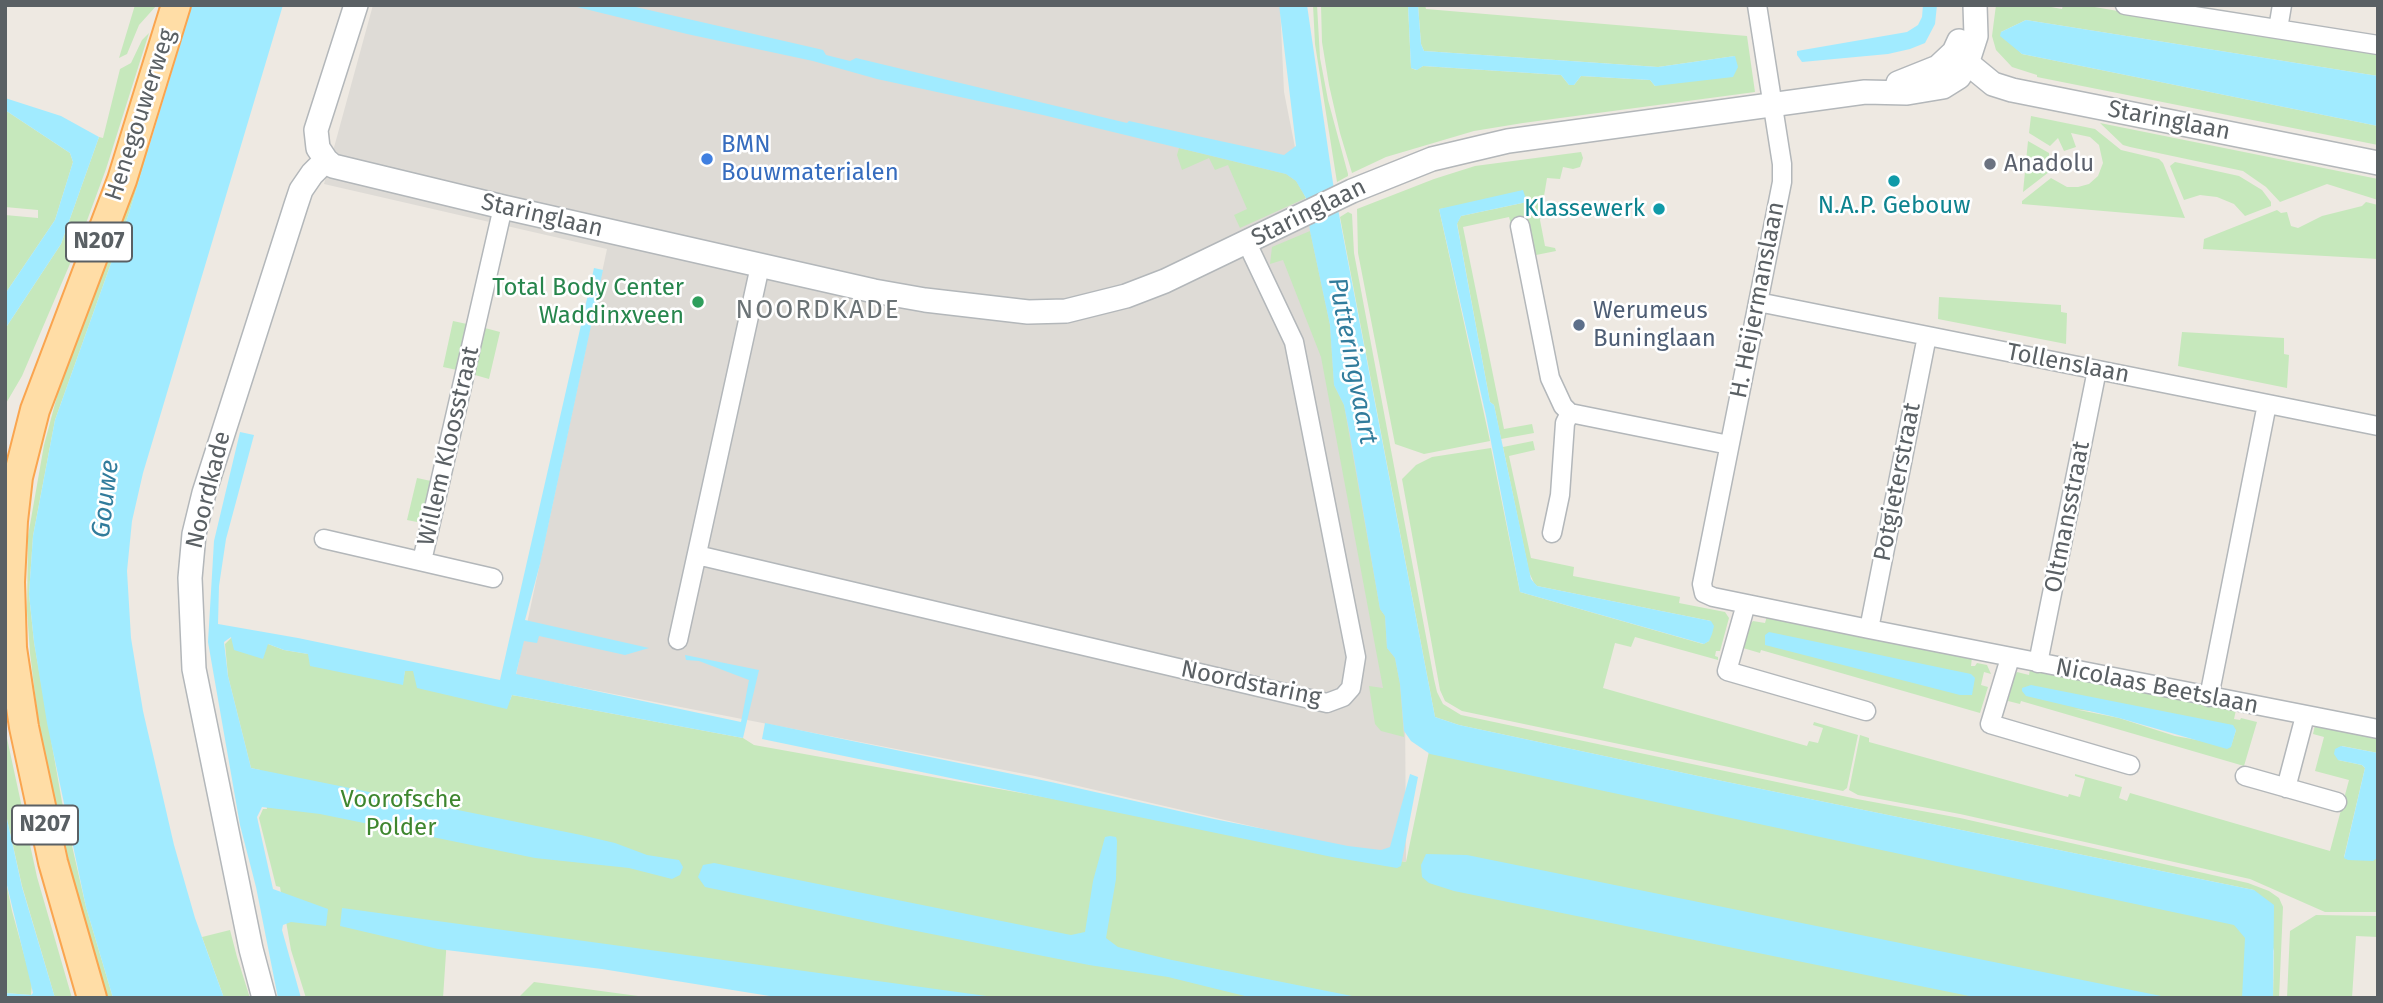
<!DOCTYPE html>
<style>
body{margin:0}
#map{position:relative;width:2383px;height:1003px;overflow:hidden;background:#eee9e2;font-family:"Fira Sans",sans-serif}
canvas{display:block}
.frame{position:absolute;inset:0;border:7px solid #5a6064;pointer-events:none}
</style>
<div id="map">
<canvas width="2383" height="1003"></canvas>
<div class="frame"></div>
</div>
<script>
const ctx = document.querySelector('canvas').getContext('2d');
ctx.lineJoin = 'round';
function fillPath(path, color) { ctx.fillStyle = color; ctx.fill(path, 'evenodd'); }
const shape = rows => new Path2D(rows.map(r => 'M' + r).join(''));
function trace(path, color, width, dash) { ctx.strokeStyle = color; ctx.lineWidth = width; ctx.lineCap = dash ? 'butt' : 'round'; ctx.setLineDash(dash || []); ctx.stroke(path); }
function write(font, color, halo, rows, align = 'center') {
  ctx.font = font + ' "Fira Sans",sans-serif'; ctx.lineWidth = 5; ctx.setLineDash([]); ctx.textBaseline = 'middle'; ctx.strokeStyle = halo; ctx.fillStyle = color; for (const [text, x, y, turn = 0] of rows) {
    ctx.save(); ctx.translate(x, y); ctx.rotate((+turn || 0) * Math.PI / 180); ctx.textAlign = isNaN(turn) ? turn : align; if (halo) ctx.strokeText(text, 0, 0); ctx.fillText(text, 0, 0); ctx.restore();
  }
}
fillPath(shape([
 [373,5,1280,5,1284,92,1405,701,1406,862,1035,776,516,675,607,249,324,184]
]), '#dedbd6');
fillPath(shape([
 [135,5,157,5,139,25,127,54,119,58],
 [1313,5,1317,5,1320,58,1328,100,1348,174,1348,176,1337,182,1315,44],
 [1321,5,1408,5,1411,68,1416,70,1423,66,1561,75,1569,85,1574,85,1581,76,1650,80,1655,86,1735,56,1658,67,1424,51,1421,44,1418,5,1425,5,1426,9,1747,36,1755,92,1523,123,1474,131,1386,157,1352,173,1340,133,1329,85,1322,42],
 [1996,5,2040,5,2062,9,2063,5,2083,5,2263,36,2269,33,2282,39,2378,54,2378,76,2026,20,2001,32,2022,54,2378,126,2378,145,2037,77,2037,75,2012,67,1996,50,1992,36],
 [149,33,106,169,78,245,22,376,5,405,5,329,61,244,99,137,103,138,120,69,131,63,142,40],
 [5,110,70,153,73,162,55,220,5,294,5,215,38,218,38,210,5,207],
 [2031,116,2095,129,2121,150,2159,159,2163,163,2185,218,2022,204,2022,201,2051,178,2067,187,2078,187,2089,184,2098,176,2103,163,2099,145,2090,137,2071,133,2076,147,2064,151,2058,138,2050,146,2029,133],
 [2100,123,2378,179,2378,200,2327,184,2280,202,2266,187,2243,171,2130,147,2123,145],
 [2028,141,2049,153,2049,172,2023,192],
 [145,147,149,149,129,213,55,420,33,536,29,594,34,642,62,802,86,907,113,998,104,998,70,881,41,744,30,653,27,611,28,536,44,445,60,385],
 [1179,148,1286,174,1296,181,1306,198,1240,228,1234,215,1247,209,1228,165,1215,170,1209,158,1182,170,1177,155],
 [1581,152,1583,158,1580,167,1573,169,1563,167,1560,179,1547,178,1540,220,1545,246,1555,248,1556,251,1536,255,1528,221,1511,224,1509,217,1463,227,1504,429,1532,424,1534,433,1501,439,1494,405,1490,402,1457,223,1461,216,1527,202,1439,209,1490,441,1424,454,1395,444,1358,253,1357,209,1434,179,1475,166],
 [2175,162,2239,176,2262,190,2271,202,2271,206,2245,216,2234,204,2217,197,2200,195,2184,200,2170,166],
 [2366,202,2378,205,2378,259,2203,249,2204,239,2277,210,2281,213,2287,212,2291,226,2298,228,2322,216,2362,206],
 [1348,212,1352,214,1354,253,1434,679,1437,692,1443,704,1461,715,1857,799,1960,818,2248,883,2269,891,2279,898,2283,907,2279,998,2273,998,2274,951,2254,890,1698,776,1459,725,1435,717,1340,217],
 [1310,231,1330,325,1334,385,1344,405,1380,609,1385,616,1387,648,1395,658,1400,684,1404,737,1381,731,1375,724,1369,686,1383,688,1321,357,1283,260,1270,264,1272,247],
 [1939,297,2061,305,2061,312,2067,313,2066,344,1938,319],
 [453,321,467,324,457,370,443,367],
 [485,328,500,332,489,379,475,375],
 [2182,332,2284,338,2284,354,2289,355,2287,388,2178,366],
 [1533,441,1535,450,1509,456,1531,558,1574,567,1573,576,1680,597,1679,603,1725,612,1729,618,1720,651,1716,651,1715,656,1718,657,1718,660,1635,637,1631,647,1615,643,1603,688,1807,746,1809,741,1818,743,1823,728,1813,725,1814,722,1858,735,1847,788,1843,791,1462,711,1445,701,1440,690,1402,479,1416,465,1432,457,1491,448,1520,592,1703,644,1709,641,1711,621,1537,586,1534,583,1529,572,1503,447],
 [417,478,431,481,422,523,407,520],
 [1767,616,1972,657,1971,666,1975,666,1977,663,1987,665,1991,674,1984,672,1981,685,1988,687,1980,713,1761,650,1760,653,1743,648,1749,625,1753,621,1765,623],
 [232,637,268,644,284,650,308,654,403,681,405,671,413,671,510,700,512,695,743,738,754,745,1406,862,1433,732,2263,913,2261,998,888,998,447,938,443,998,306,998,291,950,280,887,276,886,259,818,263,809,267,809,260,770,251,768,228,676,225,644],
 [2030,669,2236,710,2234,719,2240,720,2241,718,2257,722,2244,766,2021,701,2020,704,2008,701,2013,677,2017,672,2029,675],
 [2074,709,2236,730,2231,746,2175,736,2119,718],
 [2315,725,2378,736,2378,753,2342,746,2338,760,2362,765,2365,768,2344,857,2377,858,2378,851,2378,912,2325,912,2250,879,1960,814,1858,795,1849,790,1860,735,1869,738,1869,742,2068,797,2069,794,2080,797,2085,779,2075,776,2075,774,2122,787,2119,798,2127,801,2130,793,2330,851,2349,780,2315,771,2324,737,2313,734],
 [5,729,37,877,72,998,55,998,22,886,5,810],
 [5,877,12,911,32,983,31,995,5,993],
 [2316,915,2378,916,2378,937,2356,936,2352,998,2287,998,2290,931],
 [230,930,237,957,250,998,224,998,202,937],
 [534,982,653,998,518,998]
]), '#c6e8bc');
fillPath(shape([
 [192,5,283,5,143,473,132,521,127,571,131,638,143,711,174,845,195,918,224,998,113,998,86,907,47,723,34,642,29,594,33,536,55,420,129,213],
 [569,5,627,5,806,46,823,50,826,55,850,61,856,58,1127,123,1129,121,1284,155,1296,146,1279,5,1307,5,1333,183,1435,717,1459,725,1698,776,2254,890,2274,905,2273,998,2242,998,2245,938,2234,925,1430,754,1411,741,1404,731,1400,684,1395,658,1387,648,1385,616,1380,609,1350,435,1344,405,1334,385,1330,325,1310,231,1306,198,1296,181,1286,174,1043,115,877,79,813,61,687,34],
 [1408,5,1418,5,1421,44,1424,51,1658,67,1735,56,1738,67,1733,77,1655,86,1650,80,1581,76,1574,85,1569,85,1561,75,1423,66,1417,70,1411,68],
 [1923,5,1937,5,1935,24,1925,43,1910,49,1888,54,1802,62,1797,55,1797,51,1907,32,1918,25,1922,17],
 [2026,20,2378,76,2378,126,2022,54,2000,36,2001,32],
 [5,98,61,116,99,137,61,244,5,329,5,294,55,220,73,162,70,153,5,110],
 [1523,190,1527,202,1461,216,1457,224,1490,402,1494,405,1531,579,1537,586,1711,621,1714,626,1712,634,1709,641,1704,644,1520,592,1486,416,1439,209],
 [594,268,603,270,540,564,525,620,649,648,625,655,539,636,537,643,524,641,516,674,741,722,749,680,699,661,686,660,685,655,759,670,743,738,512,695,507,709,417,688,413,671,405,671,403,685,310,666,308,654,284,650,268,644,263,659,234,650,231,637,224,642,228,676,251,768,581,835,615,843,647,855,679,860,683,867,680,875,672,879,629,868,535,858,320,814,262,807,257,817,273,889,328,909,326,926,291,922,283,925,282,930,301,998,278,998,256,887,240,825,208,642,214,541,240,432,254,435,226,539,219,586,218,624,298,638,500,680],
 [1769,632,1971,674,1975,678,1972,695,1960,695,1765,645,1765,635],
 [2031,685,2233,725,2236,730,2231,747,2227,749,2119,718,2026,696,2022,691,2022,688],
 [765,723,1051,782,1214,819,1348,846,1381,850,1390,847,1410,774,1418,777,1401,866,1397,868,1332,857,762,739],
 [2341,746,2378,753,2378,851,2377,858,2373,861,2348,860,2344,858,2365,768,2362,765,2338,760,2334,754,2335,749],
 [5,810,22,887,55,998,5,998,5,993,31,995,33,993,5,877],
 [1110,836,1116,837,1117,841,1116,879,1106,938,1118,947,1172,960,1362,998,1253,998,1168,977,1089,965,896,927,705,887,698,877,703,865,714,863,1071,935,1085,932,1093,881,1105,837],
 [1426,854,1467,855,2171,998,1979,998,1454,891,1429,883,1422,877,1421,865],
 [342,908,885,982,1001,998,782,998,602,969,438,949,340,926]
]), '#a1ebff');
const minor = shape([
 [1757,5,1782,164,1782,182,1702,584,1704,593,1713,597,1869,629,2378,729],
 [2125,5,2378,45],
 [2278,29,2282,5],
 [1520,226,1550,378,1563,406,1570,413,1729,445],
 [1758,302,2378,426],
 [1552,533,1560,495,1565,423,1570,413],
 [324,539,493,578],
 [697,555,1327,703,1343,697,1351,688,1356,657,1294,342,1247,243],
 [422,561,503,207],
 [1746,604,1727,671,1866,711],
 [1869,629,1927,336],
 [678,640,760,266],
 [2010,658,1990,724,2130,765],
 [2038,663,2097,370],
 [2209,697,2267,404],
 [2245,776,2337,802],
 [2286,788,2305,716]
]);
const tertiary = shape([
 [356,5,316,130,318,148,326,160,333,166,503,207,874,291,925,300,1028,312,1066,311,1126,296,1165,281,1352,191,1432,159,1508,141,1865,92,1907,93,1943,87,1959,77,1967,64,1976,36,1975,5],
 [1954,52,1993,84,2012,90,2378,163],
 [1898,83,1938,67,1954,52,1959,41],
 [264,998,251,949,194,669,190,578,194,534,204,493,296,205,301,190,312,174,326,160]
]);
const primary = shape([
 [92,998,53,862,24,727,12,648,10,582,13,521,18,477,35,410,122,180,176,5]
]);
trace(minor, '#b3b7ba', 21);
trace(tertiary, '#b3b7ba', 26);
trace(primary, '#faa54f', 32);
trace(minor, '#fff', 18);
trace(tertiary, '#fff', 23);
trace(primary, '#ffdda6', 28);
for (const [x, y, r, color] of [
 [707,159,7,"#3f7fe0"],
 [1990,164,7,"#6b7280"],
 [1894,181,7,"#0f9aa8"],
 [1659,209,7,"#0f9aa8"],
 [698,302,7,"#2e9e5b"],
 [1579,325,7,"#5c6f8a"]
]) { const dot = new Path2D(); dot.arc(x, y, r, 0, 2 * Math.PI); ctx.fillStyle = color; ctx.fill(dot); trace(dot, '#fff', 2.5); }
for (const [x, y, w] of [
 [99,242,66],
 [45,825,66]
]) { const box = new Path2D(); box.roundRect(x - w / 2, y - 19.5, w, 39, 5); ctx.fillStyle = '#fff'; ctx.fill(box); trace(box, '#5a6064', 2); }
write('bold 23px', '#5a6064', null, [
 ["N207",99,242],
 ["N207",45,825]
]);
write('24px', '#5a6064', '#fff', [
 ["Henegouwerweg",141,115,-72],
 ["Staringlaan",2169,121,11],
 ["Staringlaan",1309,213,-26],
 ["Staringlaan",542,216,13],
 ["H. Heijermanslaan",1758,300,-79],
 ["Tollenslaan",2068,364,11],
 ["Willem Kloosstraat",449,446,-77],
 ["Potgieterstraat",1898,482,-79],
 ["Noordkade",209,490,-76],
 ["Oltmansstraat",2068,517,-79],
 ["Noordstaring",1251,684,12],
 ["Nicolaas Beetslaan",2157,687,11]
]);
write('24px', '#366cbe', '#fff', [
 ["BMN",721,145],
 ["Bouwmaterialen",721,173]
], 'left');
write('24px', '#5b616d', '#fff', [
 ["Anadolu",2004,164]
], 'left');
write('24px', '#0d838f', '#fff', [
 ["N.A.P. Gebouw",1894,206],
 ["Klassewerk",1645,209,"right"]
]);
write('24px', '#27864d', '#fff', [
 ["Total Body Center",684,288],
 ["Waddinxveen",684,316]
], 'right');
write('24px', '#4e5e75', '#fff', [
 ["Werumeus",1593,311],
 ["Buninglaan",1593,339]
], 'left');
write('24px', '#3e862f', '#fff', [
 ["Voorofsche",401,800],
 ["Polder",401,828]
]);
ctx.letterSpacing = '2px';
write('26px', '#6b7376', '#fff', [
 ["NOORDKADE",818,311]
]);
ctx.letterSpacing = '0px';
write('italic 26px', '#317c9c', '#fff', [
 ["Putteringvaart",1352,361,79],
 ["Gouwe",106,499,-83]
]);
</script>
